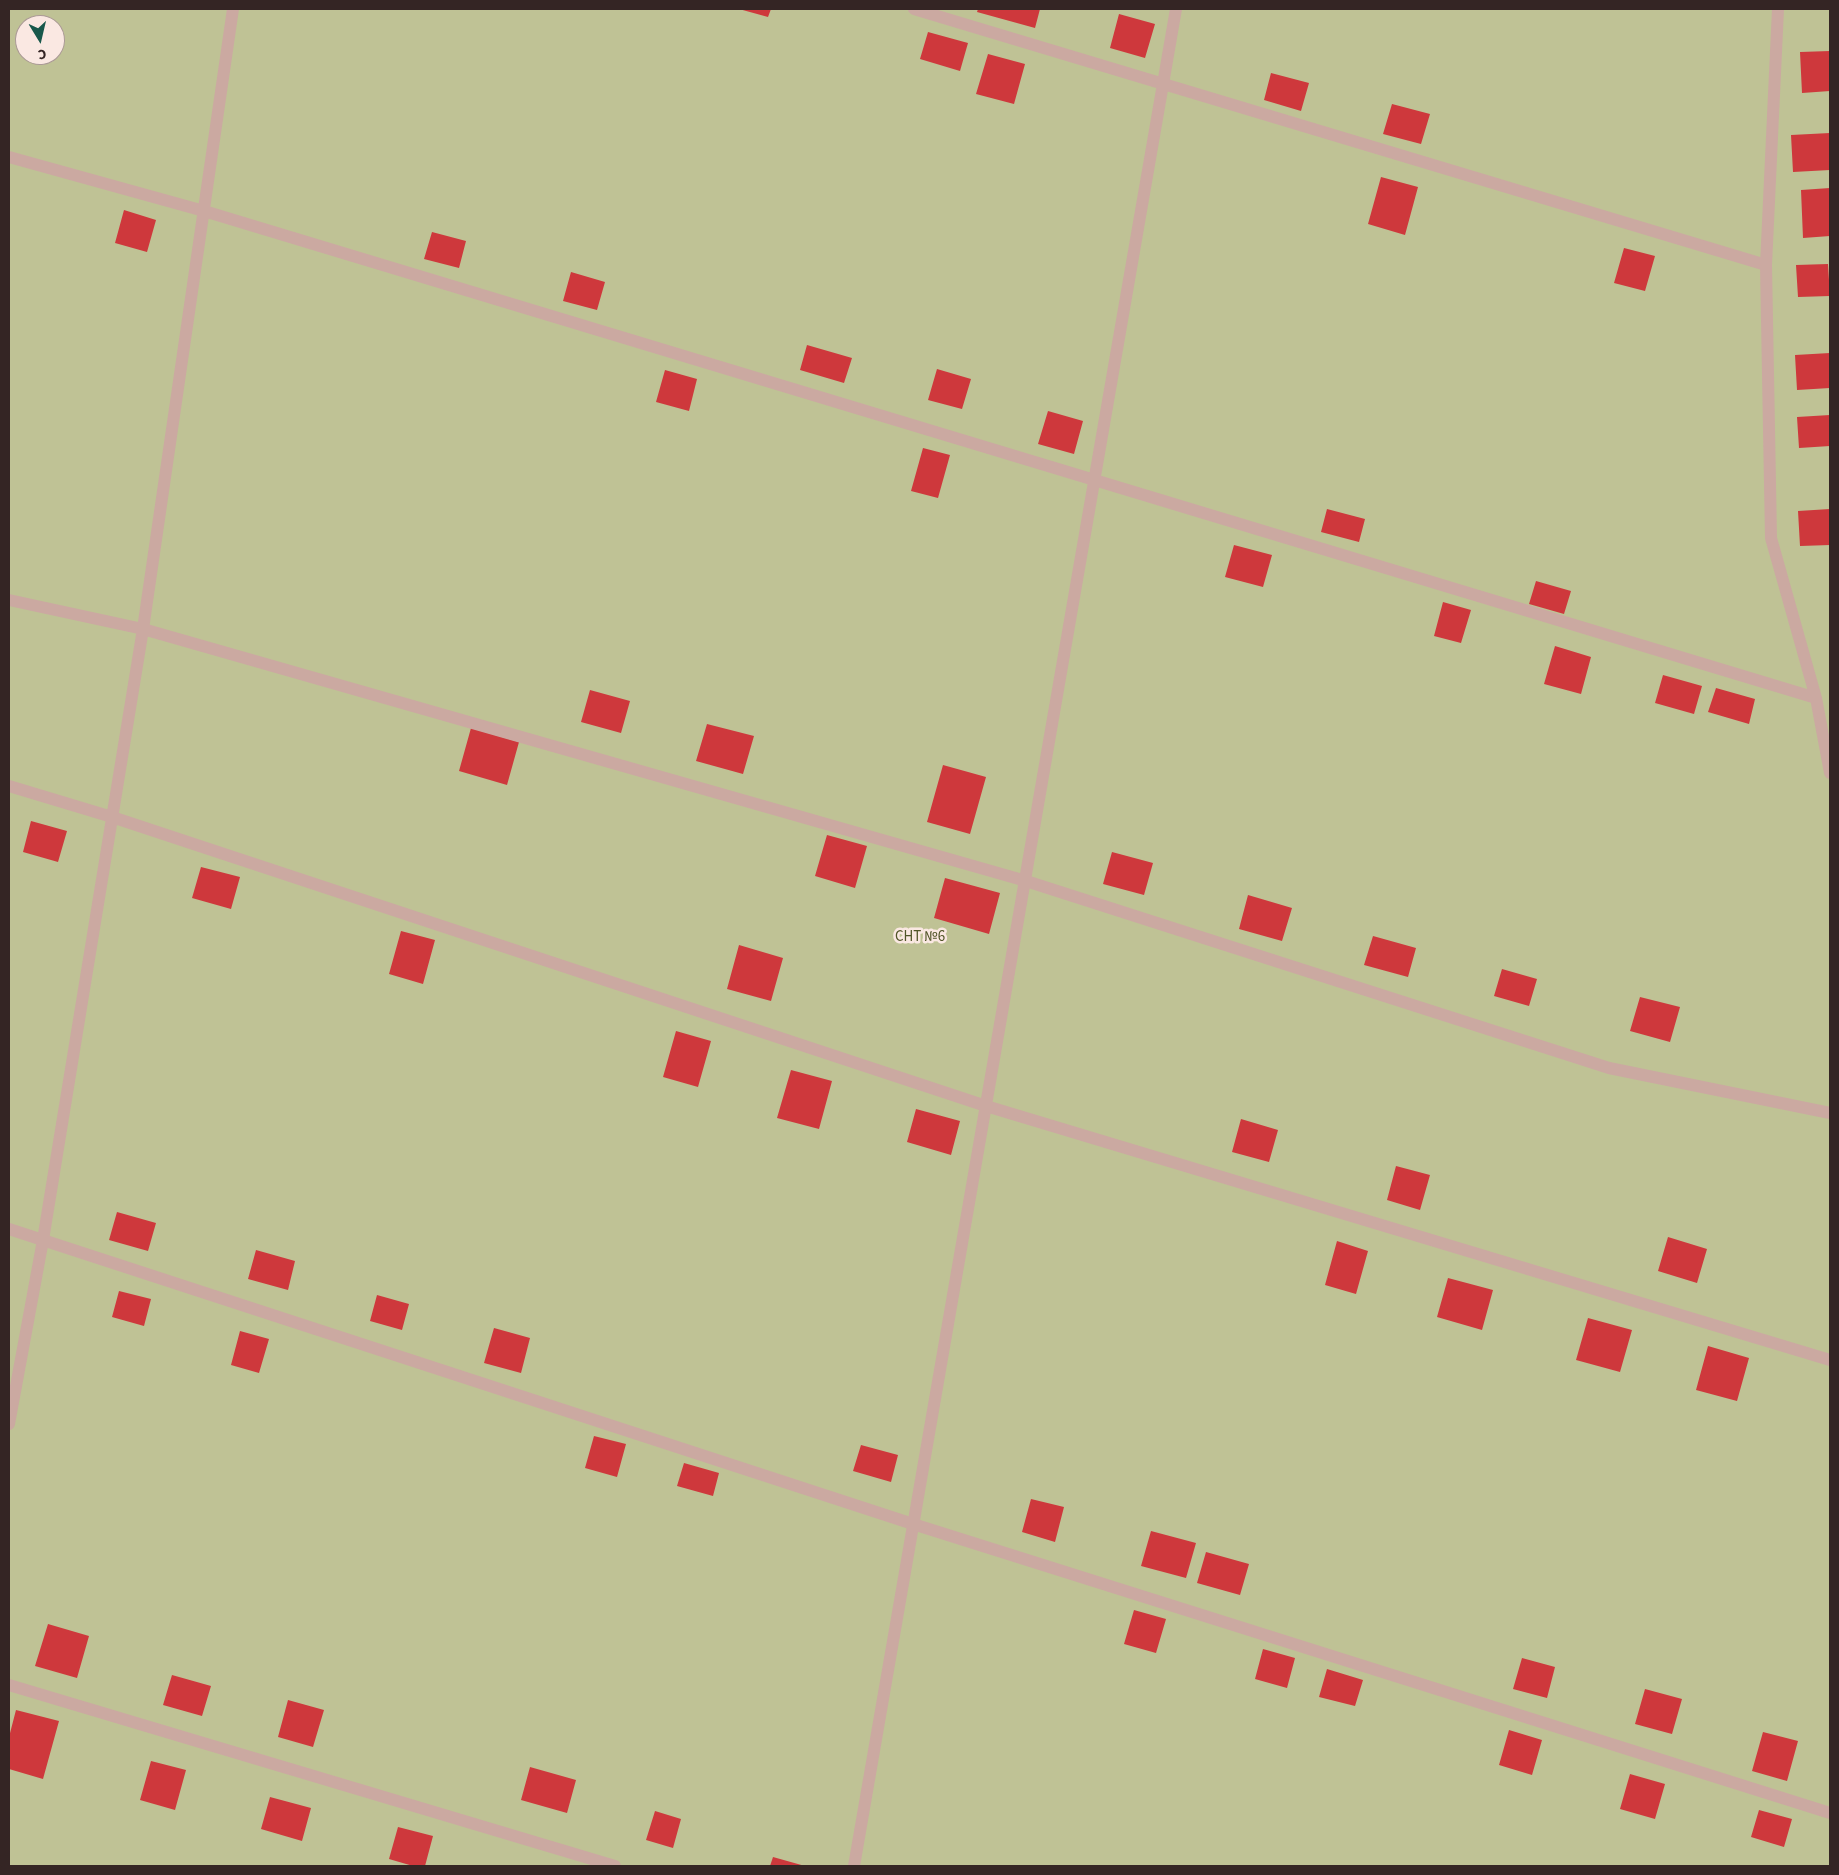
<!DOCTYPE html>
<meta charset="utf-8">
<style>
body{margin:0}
#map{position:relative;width:1839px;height:1875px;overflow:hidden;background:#f2ddd6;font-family:"Source Sans 3",sans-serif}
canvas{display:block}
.frame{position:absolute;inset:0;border:10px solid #342524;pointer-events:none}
.north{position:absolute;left:15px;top:15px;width:50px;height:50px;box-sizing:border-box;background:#fae8e2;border:1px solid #ab9a96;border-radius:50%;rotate:171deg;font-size:14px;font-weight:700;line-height:20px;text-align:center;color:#342524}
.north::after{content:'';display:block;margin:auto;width:18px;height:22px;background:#18584b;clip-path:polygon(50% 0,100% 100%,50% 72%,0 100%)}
</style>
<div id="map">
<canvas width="1839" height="1875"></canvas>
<div class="frame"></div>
<div class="north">С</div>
</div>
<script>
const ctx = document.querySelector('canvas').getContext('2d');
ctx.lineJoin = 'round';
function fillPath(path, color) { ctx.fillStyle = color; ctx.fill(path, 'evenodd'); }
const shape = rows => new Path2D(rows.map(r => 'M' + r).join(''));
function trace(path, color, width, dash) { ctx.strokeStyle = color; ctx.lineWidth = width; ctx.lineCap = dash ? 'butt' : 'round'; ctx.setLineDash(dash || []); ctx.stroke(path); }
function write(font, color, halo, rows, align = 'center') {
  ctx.font = font + ' "Source Sans 3",sans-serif'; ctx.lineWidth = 5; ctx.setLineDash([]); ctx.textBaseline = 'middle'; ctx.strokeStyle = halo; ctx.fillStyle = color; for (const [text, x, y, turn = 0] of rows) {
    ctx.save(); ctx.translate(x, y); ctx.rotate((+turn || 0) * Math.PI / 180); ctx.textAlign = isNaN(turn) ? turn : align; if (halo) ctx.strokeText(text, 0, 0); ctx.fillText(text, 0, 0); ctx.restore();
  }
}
fillPath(shape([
 [9,9,1830,9,1830,1866,9,1866],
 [25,25,55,25,55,55,25,55]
]), '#bfc295');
fillPath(shape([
 [739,9,771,9,768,17],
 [978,9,1040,9,1035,28,977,12],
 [1119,14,1155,24,1145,58,1110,48],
 [928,32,968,43,960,71,920,59],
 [1830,51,1830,91,1802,93,1800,52],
 [988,54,1025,64,1014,104,976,94],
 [1271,73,1309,83,1301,111,1264,100],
 [1392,104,1430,114,1421,144,1383,134],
 [1830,133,1830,170,1793,172,1791,135],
 [1381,177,1418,187,1405,235,1368,224],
 [1830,188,1830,236,1803,238,1801,190],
 [124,210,156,220,147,252,115,243],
 [432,232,466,241,459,268,424,259],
 [1624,248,1655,256,1645,291,1614,283],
 [1828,264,1830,296,1798,297,1796,265],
 [571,272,605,282,597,310,563,301],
 [807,345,852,358,844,383,800,370],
 [1830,353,1830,388,1797,390,1795,355],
 [937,369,971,379,962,409,928,400],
 [665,370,697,379,689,411,656,402],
 [1048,411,1083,421,1074,454,1038,444],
 [1830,415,1830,446,1799,448,1797,417],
 [923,448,950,455,938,498,911,491],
 [1327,509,1365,519,1359,542,1321,532],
 [1830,509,1830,545,1800,546,1798,511],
 [1234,545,1272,555,1263,587,1225,577],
 [1536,581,1571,591,1564,614,1529,604],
 [1443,602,1471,610,1461,643,1434,636],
 [1555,646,1591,657,1581,694,1544,684],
 [1663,675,1702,686,1694,714,1655,703],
 [1716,688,1755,699,1749,724,1708,712],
 [590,690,630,701,621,733,581,722],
 [707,724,754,736,743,774,696,761],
 [471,728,519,742,507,785,459,771],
 [943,765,986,777,970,834,927,822],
 [31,821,67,831,58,862,23,852],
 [827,835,867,846,855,888,815,876],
 [1112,852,1153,863,1144,895,1103,884],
 [201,867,240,877,231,909,192,898],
 [945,878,1000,893,989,934,934,918],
 [1248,895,1292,908,1282,941,1239,929],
 [401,931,435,940,423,984,389,974],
 [1373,936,1416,948,1408,977,1364,965],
 [739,945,783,958,771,1001,727,989],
 [1502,969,1537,979,1529,1006,1494,996],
 [1640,997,1680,1007,1670,1042,1630,1031],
 [676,1031,711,1041,698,1087,663,1077],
 [791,1070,832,1081,819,1129,777,1118],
 [916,1109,960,1121,951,1155,907,1142],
 [1241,1119,1278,1130,1269,1162,1232,1152],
 [1396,1166,1430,1175,1420,1210,1387,1200],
 [117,1212,156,1223,148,1251,109,1240],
 [1668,1237,1707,1249,1697,1283,1658,1271],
 [1337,1241,1368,1251,1356,1294,1325,1285],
 [256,1250,295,1261,288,1290,248,1279],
 [1448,1278,1493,1290,1482,1330,1437,1317],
 [119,1291,151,1299,144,1326,112,1317],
 [377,1295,409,1304,402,1330,370,1321],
 [1588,1318,1632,1330,1620,1372,1576,1360],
 [494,1328,530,1338,521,1373,484,1363],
 [240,1331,269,1339,259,1373,231,1365],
 [1708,1346,1749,1358,1737,1401,1696,1390],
 [594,1436,626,1444,617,1477,585,1468],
 [861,1445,898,1455,891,1482,853,1471],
 [684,1463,719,1473,713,1496,677,1486],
 [1031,1499,1064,1507,1055,1542,1022,1532],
 [1151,1531,1196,1543,1186,1578,1141,1566],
 [1206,1552,1249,1564,1240,1595,1197,1583],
 [1134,1610,1166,1619,1156,1653,1124,1644],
 [48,1624,89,1636,77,1678,35,1666],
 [1263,1649,1295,1658,1287,1688,1255,1679],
 [1522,1658,1555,1667,1547,1698,1513,1689],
 [1327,1669,1363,1680,1355,1706,1319,1697],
 [172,1675,211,1686,202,1716,163,1705],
 [1645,1689,1682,1699,1672,1734,1635,1724],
 [288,1700,324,1710,313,1747,278,1737],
 [16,1710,59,1721,43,1779,9,1769,9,1737],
 [1509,1730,1542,1740,1532,1775,1499,1765],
 [1763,1732,1798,1741,1787,1781,1752,1771],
 [151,1761,186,1770,175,1810,140,1800],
 [530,1767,576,1780,567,1813,521,1800],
 [1630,1774,1665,1784,1655,1819,1620,1809],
 [270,1797,311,1808,302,1841,261,1829],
 [1759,1810,1792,1819,1784,1847,1751,1837],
 [655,1811,681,1819,673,1848,646,1840],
 [398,1827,433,1836,425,1866,413,1866,389,1859],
 [773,1857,805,1866,770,1866]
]), '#ce383c');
trace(shape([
 [914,9,1766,265],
 [1778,9,1766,265,1771,538,1816,698,1830,773],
 [9,157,204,211,1816,698],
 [9,600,143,629,1026,881,1609,1068,1830,1113],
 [9,786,112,817,986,1106,1830,1360],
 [9,1229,913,1524,1830,1813],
 [9,1424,43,1240,143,629,233,9],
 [9,1685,615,1866],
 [854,1866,1176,9]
]), '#cba9a1', 12);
write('15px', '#505427', '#fae8e2', [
 ["СНТ №6",920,938]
]);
</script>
